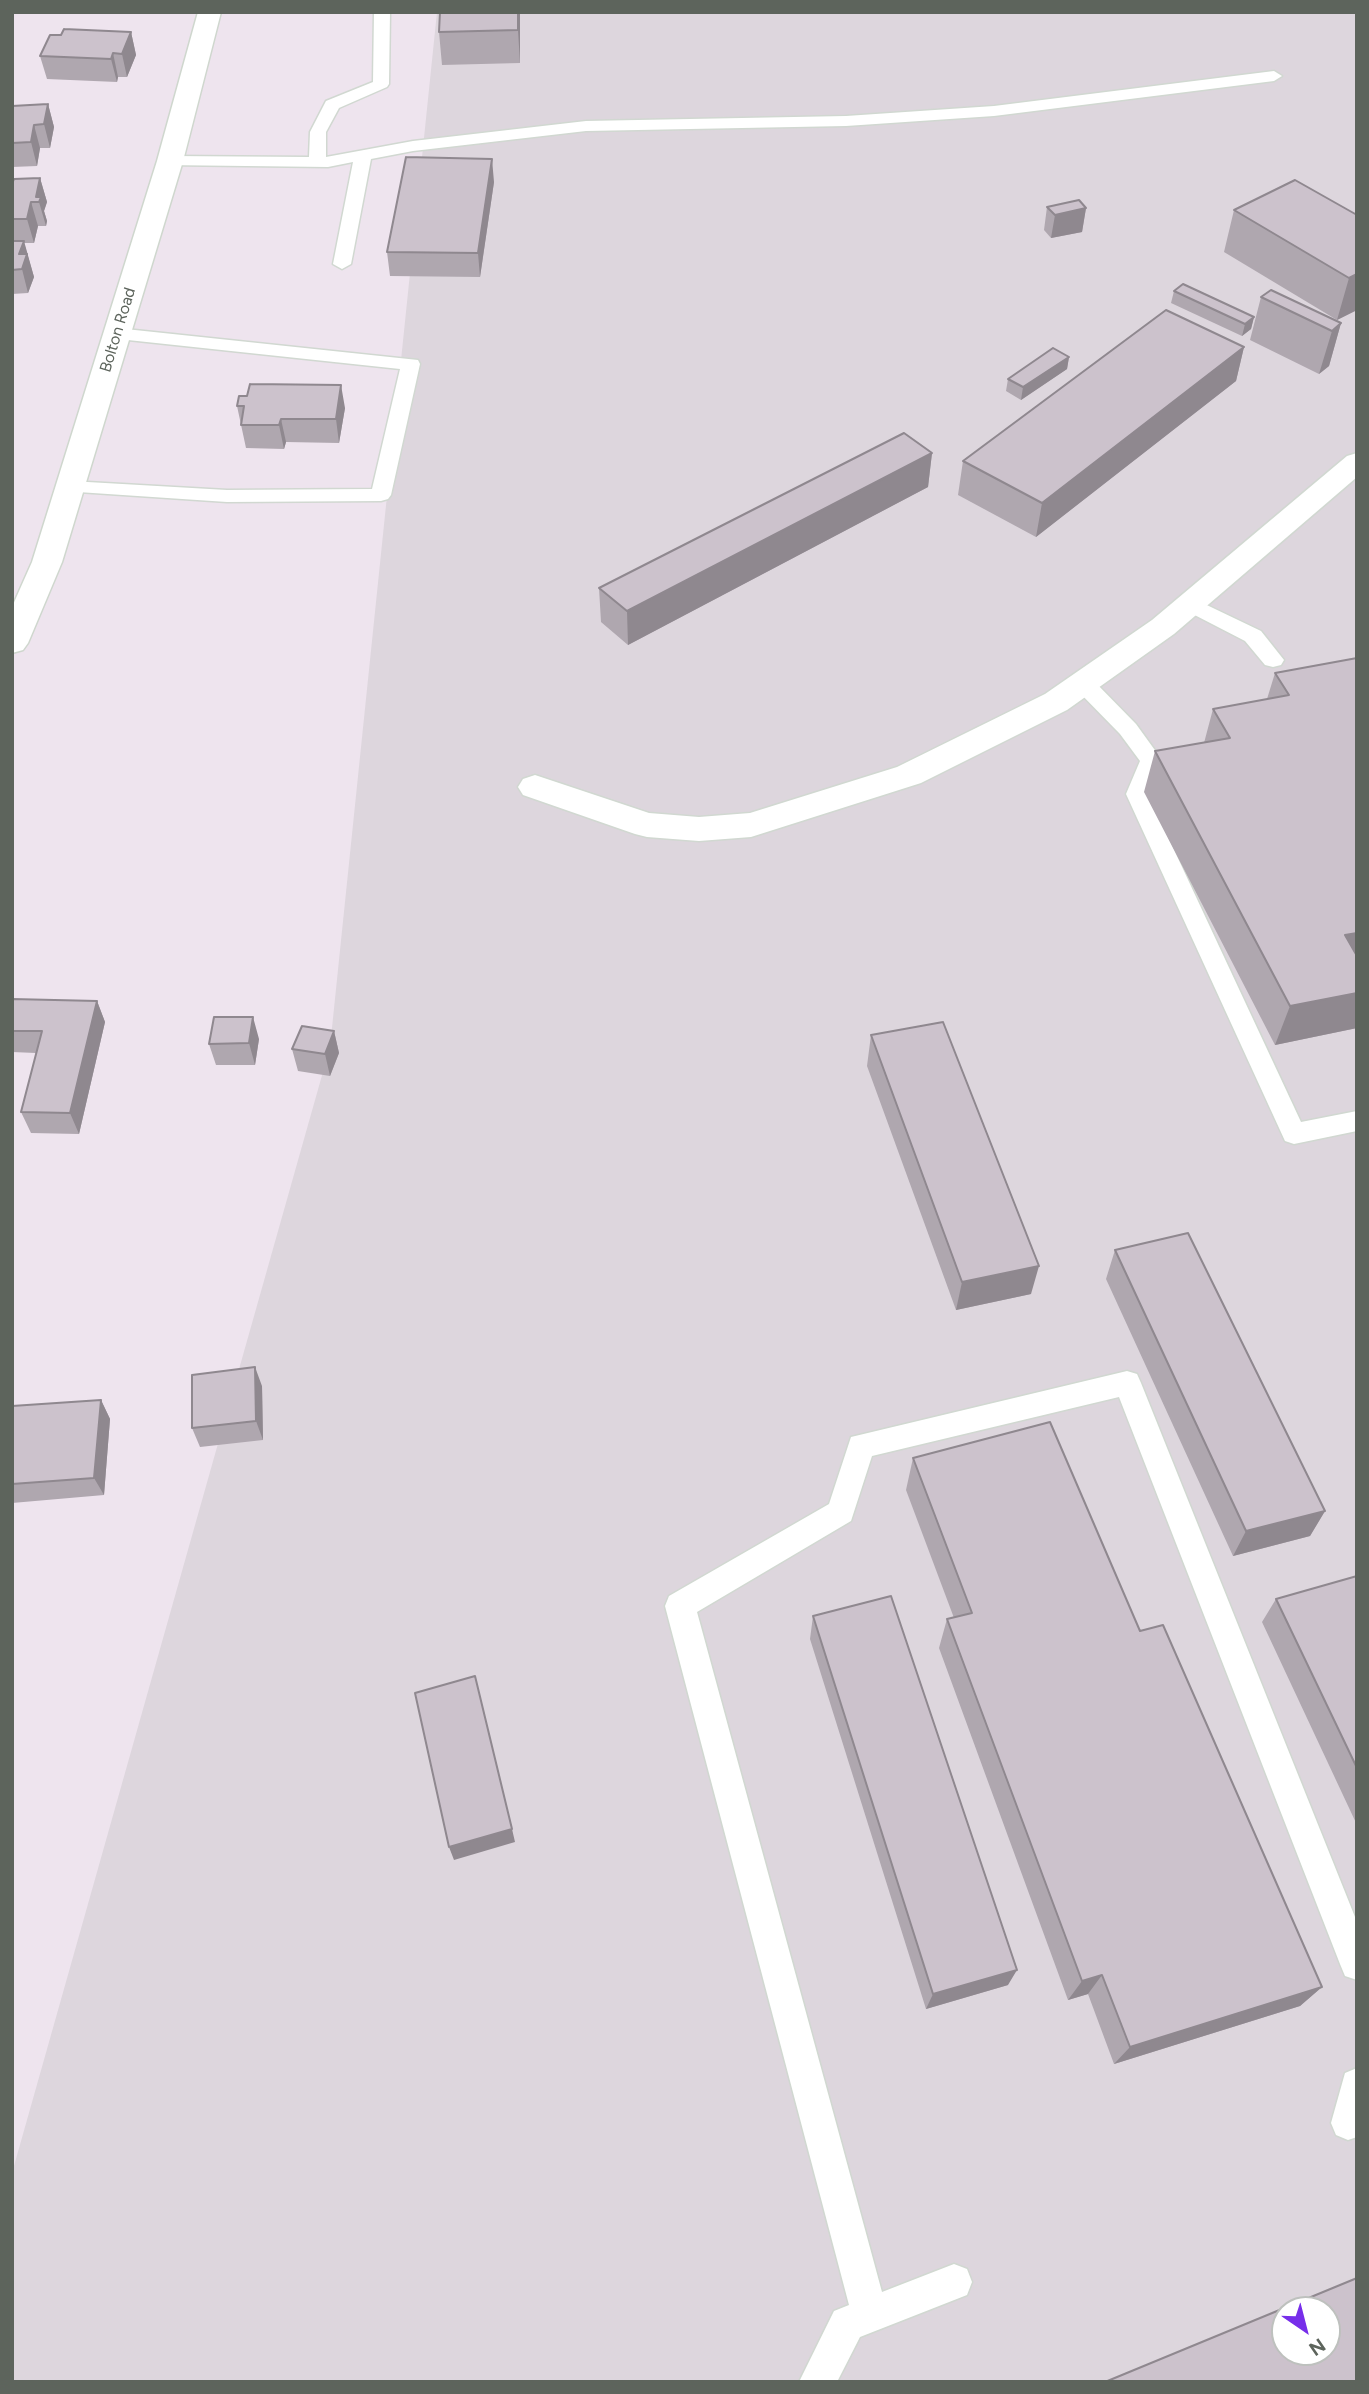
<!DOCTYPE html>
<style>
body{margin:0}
#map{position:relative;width:1369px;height:2394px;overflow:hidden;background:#eee4ee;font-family:Figtree,sans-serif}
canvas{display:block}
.frame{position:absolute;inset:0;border:14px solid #5d645c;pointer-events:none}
.north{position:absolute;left:1271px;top:2296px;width:70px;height:70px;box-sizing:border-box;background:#fff;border:2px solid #bec1be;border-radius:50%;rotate:145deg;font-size:19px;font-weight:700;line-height:28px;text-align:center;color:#5d645c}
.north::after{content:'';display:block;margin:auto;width:24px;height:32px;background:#772eea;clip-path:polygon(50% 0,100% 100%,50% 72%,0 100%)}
</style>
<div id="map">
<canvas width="1369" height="2394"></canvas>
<div class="frame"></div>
<div class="north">N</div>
</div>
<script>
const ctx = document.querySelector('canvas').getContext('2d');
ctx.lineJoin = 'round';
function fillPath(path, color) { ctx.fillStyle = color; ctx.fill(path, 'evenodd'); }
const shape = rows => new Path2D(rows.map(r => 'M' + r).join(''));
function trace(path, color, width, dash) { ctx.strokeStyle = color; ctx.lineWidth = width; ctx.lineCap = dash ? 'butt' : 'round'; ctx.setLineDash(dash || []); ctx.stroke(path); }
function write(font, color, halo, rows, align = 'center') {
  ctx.font = font + ' Figtree,sans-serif'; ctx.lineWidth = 5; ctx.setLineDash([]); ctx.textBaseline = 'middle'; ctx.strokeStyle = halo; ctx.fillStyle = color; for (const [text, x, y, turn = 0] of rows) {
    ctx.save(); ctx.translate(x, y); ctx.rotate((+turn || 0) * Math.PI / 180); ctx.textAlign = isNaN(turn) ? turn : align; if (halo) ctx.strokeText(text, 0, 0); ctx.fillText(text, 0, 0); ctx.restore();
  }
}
fillPath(shape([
 [437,12,1357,12,1357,2382,12,2382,12,2173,330,1047],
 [1285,2310,1327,2310,1327,2352,1285,2352]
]), '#ddd6dd');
const lane = shape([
 [374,12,390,12,389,84,387,87,339,108,326,132,326,157,413,141,586,121,846,116,994,106,1274,71,1282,76,1274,81,994,116,846,126,586,131,413,151,371,159,351,264,342,269,333,264,353,162,328,167,164,165,161,161,170,156,309,157,310,132,326,101,373,82,374,12],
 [116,328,418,360,420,364,391,495,388,499,381,501,227,502,63,491,60,487,63,483,70,481,227,490,372,489,400,369,109,338,107,334,116,328],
 [1190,597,1261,631,1284,660,1281,665,1273,667,1265,665,1245,641,1183,609,1180,604,1183,599,1190,597],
 [1083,676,1091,678,1136,724,1162,760,1148,794,1301,1122,1357,1111,1357,1131,1294,1144,1285,1141,1126,794,1140,761,1120,734,1075,688,1072,683,1075,678,1083,676],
 [1127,1371,1137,1374,1141,1383,1357,1922,1357,1980,1345,1976,1340,1964,1119,1397,872,1456,851,1521,697,1612,882,2292,954,2264,967,2269,972,2282,967,2295,860,2337,837,2382,799,2382,834,2311,849,2305,665,1606,669,1596,829,1504,851,1437,1127,1371],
 [1357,2068,1357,2137,1348,2140,1336,2135,1331,2123,1345,2073,1357,2068]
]);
const street = shape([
 [1357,453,1357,477,1174,634,1067,710,921,783,751,837,699,841,647,837,635,834,523,795,518,787,523,779,535,775,649,813,699,817,750,813,897,767,1045,694,1152,620,1347,456,1357,453]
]);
const secondary = shape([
 [198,12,221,12,183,161,62,562,28,643,23,650,12,653,12,607,32,562,157,161,198,12]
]);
trace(lane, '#d1d8d1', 3);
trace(street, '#d1d8d1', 3);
trace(secondary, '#cfd7ce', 3);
fillPath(lane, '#fff');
fillPath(street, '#fff');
fillPath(secondary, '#fff');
fillPath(shape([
 [520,12,520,63,442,65,439,32],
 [131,32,136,55,127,77,118,77,117,82,47,79,40,56],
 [48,104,54,127,50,148,40,148,37,166,12,167,12,106],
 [40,178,47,202,44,211,47,221,46,226,38,226,34,243,24,243,34,277,28,293,12,294,12,184],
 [494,182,480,277,390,276,387,252],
 [1047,207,1086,208,1082,232,1051,238,1044,230],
 [1234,210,1357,215,1357,310,1337,320,1224,252],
 [1174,291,1254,317,1251,329,1242,336,1171,303],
 [1261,297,1341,323,1329,366,1319,374,1250,340],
 [1244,347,1236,381,1036,537,958,495,963,461],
 [1069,357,1067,369,1021,400,1006,391,1008,379],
 [237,406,345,408,339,443,286,442,284,449,246,448],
 [932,453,928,487,628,645,601,622,599,588],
 [1357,658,1357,1028,1275,1045,1144,792,1155,751,1204,743,1213,709,1267,699,1275,673],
 [12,999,97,1001,105,1022,79,1134,31,1133,21,1112,36,1053,12,1052],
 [334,1031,339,1053,330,1076,298,1071,292,1049],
 [871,1035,1031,1294,956,1310,867,1066],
 [259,1039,255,1065,216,1065,209,1044],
 [1115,1250,1325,1511,1310,1536,1233,1556,1106,1279],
 [262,1386,263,1440,200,1447,192,1428],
 [101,1400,110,1419,104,1495,12,1503,12,1406],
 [913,1458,1322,1987,1300,2006,1114,2064,1088,1994,1068,2000,939,1648,947,1619,954,1618,906,1490],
 [1357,1576,1357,1825,1262,1622,1276,1599],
 [813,1616,1008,1985,926,2009,810,1639]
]), '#afa7af');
fillPath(shape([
 [518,12,520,12,520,63,518,30],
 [131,32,136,55,127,77,122,54],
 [113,53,118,77,117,82,111,59],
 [48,104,54,127,50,148,44,124],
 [34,125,40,148,37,166,31,142],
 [492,159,494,182,480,277,478,253],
 [40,178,47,202,44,211,47,221,46,226,39,202,36,197],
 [31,202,38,226,34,243,27,219],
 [1086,208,1082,232,1051,238,1055,215],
 [24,241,34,277,28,293,22,269,19,254],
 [1357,274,1357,310,1337,320,1349,278],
 [1254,317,1251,329,1242,336,1245,324],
 [1341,323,1329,366,1319,374,1332,331],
 [1244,347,1236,381,1036,537,1042,503],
 [1069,357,1067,369,1021,400,1023,387],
 [341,385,345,408,339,443,336,419],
 [281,419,286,442,284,449,279,425],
 [932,453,928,487,628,645,627,611],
 [1357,933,1357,969,1345,935],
 [1357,993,1357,1028,1275,1045,1290,1006],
 [97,1001,105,1022,79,1134,70,1113],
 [253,1017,259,1039,255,1065,249,1043],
 [334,1031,339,1053,330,1076,325,1054],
 [1039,1266,1031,1294,956,1310,962,1282],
 [255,1367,262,1386,263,1440,256,1421],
 [101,1400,110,1419,104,1495,94,1478],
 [1325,1511,1310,1536,1233,1556,1246,1531],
 [512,1829,515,1842,454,1860,449,1847],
 [1017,1970,1008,1985,926,2009,933,1994],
 [1102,1975,1088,1994,1068,2000,1082,1981],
 [1322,1987,1300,2006,1114,2064,1130,2047]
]), '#8f888f');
const building = shape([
 [440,12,518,12,518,30,439,32,440,12],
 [64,29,131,32,122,54,113,53,111,59,40,56,50,35,61,35,64,29],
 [48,104,44,124,34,125,31,142,12,143,12,106,48,104],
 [406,157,492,159,478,253,387,252,406,157],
 [40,178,36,197,41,197,39,202,31,202,27,219,12,219,12,184,14,179,40,178],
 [1295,180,1357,215,1357,274,1349,278,1234,210,1295,180],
 [1079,200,1086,208,1055,215,1047,207,1079,200],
 [12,241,24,241,19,254,27,254,22,269,12,270,12,241],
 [1183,284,1254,317,1245,324,1174,291,1183,284],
 [1271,290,1341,323,1332,331,1261,297,1271,290],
 [1166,310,1244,347,1042,503,963,461,1166,310],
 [1053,348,1069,357,1023,387,1008,379,1053,348],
 [250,384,341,385,336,419,281,419,279,425,241,425,244,406,237,406,239,396,247,396,250,384],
 [904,433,932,453,627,611,599,588,904,433],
 [1357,658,1357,933,1345,935,1357,956,1357,993,1290,1006,1155,751,1230,738,1213,709,1289,695,1275,673,1357,658],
 [12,999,97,1001,70,1113,21,1112,42,1031,12,1031,12,999],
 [214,1017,253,1017,249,1043,209,1044,214,1017],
 [943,1022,1039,1266,962,1282,871,1035,943,1022],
 [302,1026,334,1031,325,1054,292,1049,302,1026],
 [1188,1233,1325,1511,1246,1531,1115,1250,1188,1233],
 [255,1367,256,1421,192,1428,192,1375,255,1367],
 [101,1400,94,1478,12,1484,12,1406,101,1400],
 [1050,1422,1140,1631,1163,1625,1322,1987,1130,2047,1102,1975,1082,1981,947,1619,972,1613,913,1458,1050,1422],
 [1357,1576,1357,1768,1276,1599,1357,1576],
 [891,1596,1017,1970,933,1994,813,1616,891,1596],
 [475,1676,512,1829,449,1847,415,1693,475,1676],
 [1357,2278,1357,2382,1105,2382,1357,2278],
 [1285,2310,1327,2310,1327,2352,1285,2352,1285,2310]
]);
fillPath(building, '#ccc2cc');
trace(building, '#8f888f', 2);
write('16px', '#5d645c', '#fff', [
 ["Bolton Road",118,330,-73]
]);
</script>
